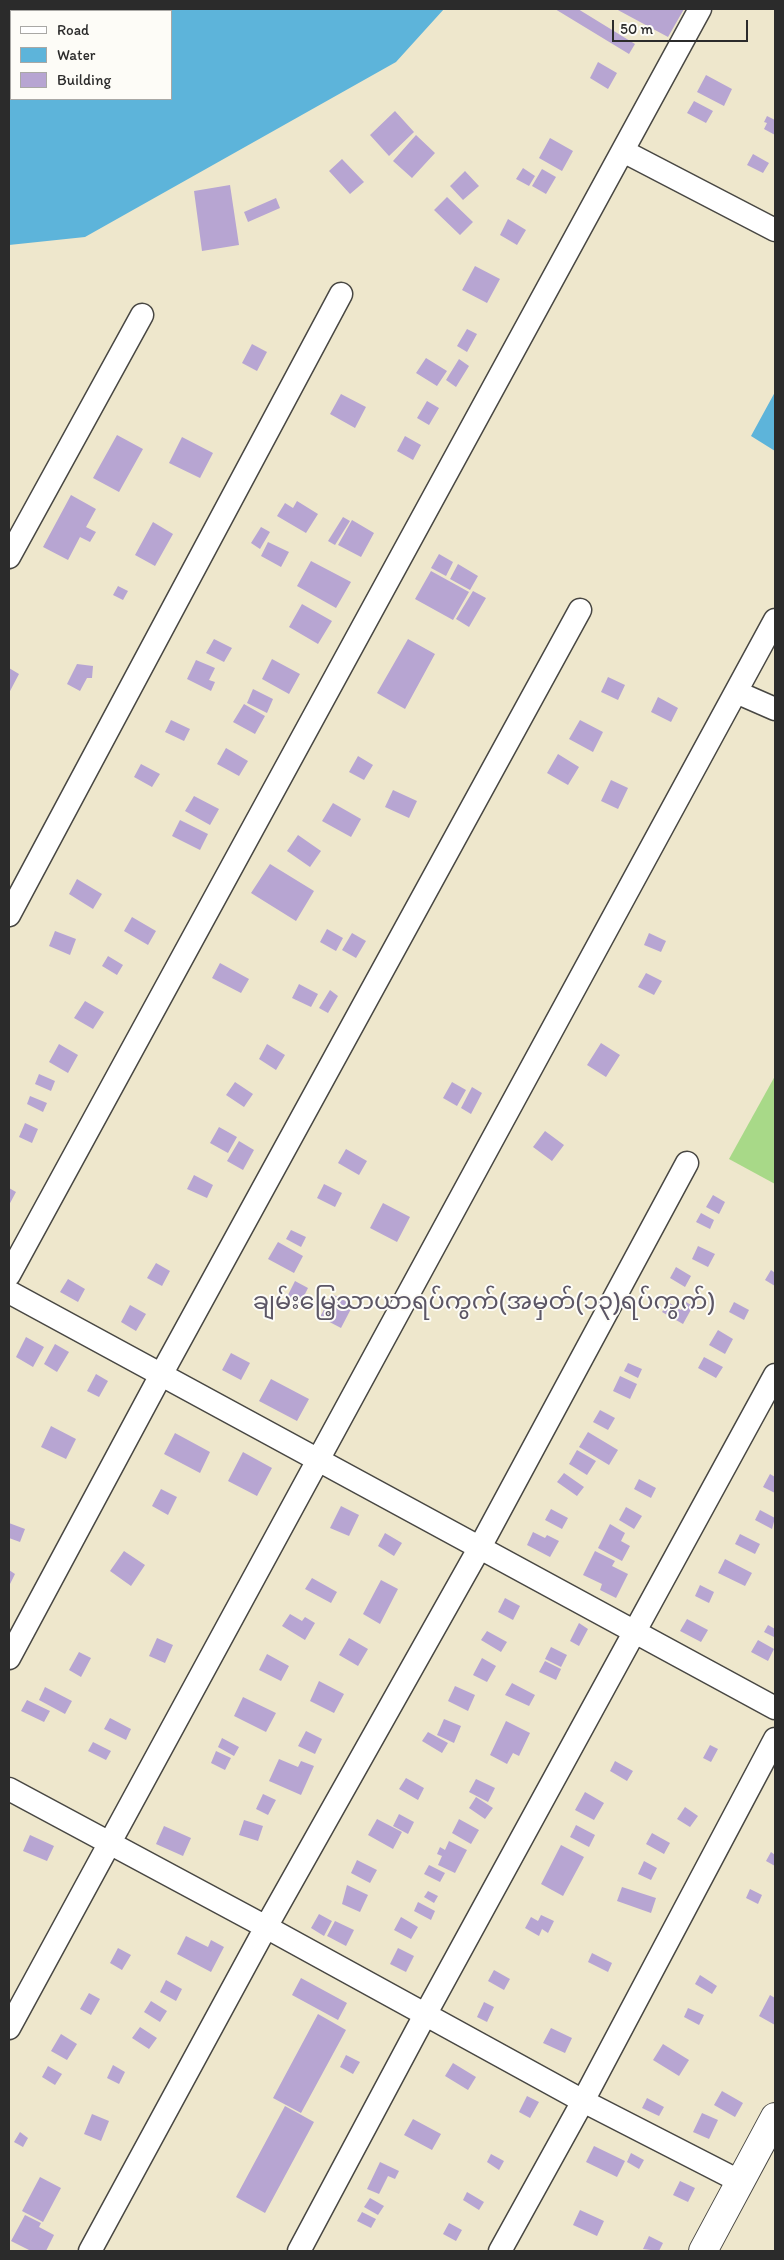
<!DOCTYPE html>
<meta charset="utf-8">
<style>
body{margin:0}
#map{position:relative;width:784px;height:2260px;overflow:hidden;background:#eee7cc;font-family:Itim,sans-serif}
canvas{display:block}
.frame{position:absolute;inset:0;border:10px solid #2b2b2b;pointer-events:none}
.legend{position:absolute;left:10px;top:10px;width:162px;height:90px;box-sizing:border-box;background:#fdfcf7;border:1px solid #a9a8a5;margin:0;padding:6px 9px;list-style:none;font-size:15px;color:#2b2b2b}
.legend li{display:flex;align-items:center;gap:10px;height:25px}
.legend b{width:25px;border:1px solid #a9a8a5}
.scale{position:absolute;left:612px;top:20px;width:136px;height:22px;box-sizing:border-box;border:2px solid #2b2b2b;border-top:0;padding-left:6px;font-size:15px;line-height:18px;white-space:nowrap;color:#2b2b2b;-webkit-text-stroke:4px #fdfcf7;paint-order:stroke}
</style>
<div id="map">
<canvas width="784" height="2260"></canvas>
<div class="frame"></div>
<ul class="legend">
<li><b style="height:6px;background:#fff"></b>Road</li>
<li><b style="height:14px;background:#5db4da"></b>Water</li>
<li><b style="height:14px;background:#b7a5d2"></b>Building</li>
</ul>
<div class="scale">50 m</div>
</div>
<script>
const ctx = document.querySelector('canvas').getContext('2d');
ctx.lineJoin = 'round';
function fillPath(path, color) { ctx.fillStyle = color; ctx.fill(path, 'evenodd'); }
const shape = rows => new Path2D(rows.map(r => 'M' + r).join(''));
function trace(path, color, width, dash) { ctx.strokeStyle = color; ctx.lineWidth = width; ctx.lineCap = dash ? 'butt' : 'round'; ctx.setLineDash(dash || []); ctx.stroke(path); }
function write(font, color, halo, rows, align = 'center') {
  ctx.font = font + ' Itim,"Noto Sans Myanmar",sans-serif'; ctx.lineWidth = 4; ctx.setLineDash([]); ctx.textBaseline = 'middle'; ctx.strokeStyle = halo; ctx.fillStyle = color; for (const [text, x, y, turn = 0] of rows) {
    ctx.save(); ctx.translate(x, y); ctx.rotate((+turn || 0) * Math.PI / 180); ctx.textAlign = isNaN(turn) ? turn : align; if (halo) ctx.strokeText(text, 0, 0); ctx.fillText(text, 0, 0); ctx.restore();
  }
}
fillPath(shape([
 [775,1076,775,1184,729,1159]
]), '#a8d988');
fillPath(shape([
 [9,9,444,9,396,62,85,237,9,245],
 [11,11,171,11,171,99,11,99],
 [775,392,775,451,751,436]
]), '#5db4da');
fillPath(shape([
 [555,9,578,9,635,44,629,54],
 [616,9,684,9,668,37],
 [598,62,617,73,608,89,590,78],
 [706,75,732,89,724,106,697,92],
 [694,101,713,111,706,123,687,113],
 [395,111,414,132,389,156,370,135],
 [767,116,775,120,775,135,764,129,767,123,764,122],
 [416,135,435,153,412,178,393,161],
 [550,138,573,151,562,171,539,158],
 [753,154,769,163,763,173,747,165],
 [342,159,364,182,350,194,329,171],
 [523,168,535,176,529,186,516,179],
 [542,169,556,177,546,194,532,186],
 [465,171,479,186,463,200,450,186],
 [230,185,239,245,202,251,194,191],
 [447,197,473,222,460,235,434,210],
 [276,198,280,208,248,222,244,212],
 [508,219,526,230,517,245,500,235],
 [475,266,500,279,487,303,462,290],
 [467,329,477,334,467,352,457,346],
 [252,344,267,352,257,371,242,363],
 [426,358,447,371,437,386,416,373],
 [459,359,469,366,456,387,446,380],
 [341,394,366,407,355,428,330,414],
 [427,401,439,408,429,425,417,418],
 [117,435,143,449,119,492,93,478],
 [405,436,421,445,413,460,397,451],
 [182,437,213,453,200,478,169,463],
 [71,495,96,509,86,527,96,532,90,542,80,537,68,560,43,547],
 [297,501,318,514,306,533,277,516,285,503,293,508],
 [343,517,350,521,335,545,328,541],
 [352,520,374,533,361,557,338,545],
 [153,522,173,534,155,566,135,555],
 [261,527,270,532,260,549,251,543],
 [268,542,289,552,281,567,261,556],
 [439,554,453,562,446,576,431,568],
 [311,561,351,582,336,608,297,586],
 [458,564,478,576,470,590,450,579],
 [431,571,469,592,453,620,415,599],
 [118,586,128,591,123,600,113,595],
 [473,591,486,598,469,627,456,619],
 [302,604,332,621,318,644,289,627],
 [214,639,232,648,224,662,206,653],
 [408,639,435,654,405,709,377,693],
 [272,659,300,674,289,694,262,679],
 [196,660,215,668,209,680,215,682,211,691,187,679],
 [77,664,93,666,92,678,87,678,80,691,67,684],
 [9,668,19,674,9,693],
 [608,677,625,685,618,700,601,692],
 [253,689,273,699,267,713,247,703],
 [658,697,678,708,671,722,651,712],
 [244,704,265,716,255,734,233,722],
 [171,720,190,729,184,741,165,732],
 [580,720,603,732,593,752,569,739],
 [226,748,248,761,239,776,217,764],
 [558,754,579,767,568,785,547,773],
 [358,756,373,765,364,780,349,772],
 [141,764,160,774,152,787,134,777],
 [611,780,628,788,618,809,601,801],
 [393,790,417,801,409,818,385,807],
 [194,796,219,809,210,825,185,811],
 [333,803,361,819,351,837,322,821],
 [180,820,208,834,200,850,172,836],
 [298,835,321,851,310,867,287,851],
 [270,864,314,891,296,921,251,893],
 [77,879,102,894,93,909,69,894],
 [132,917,156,931,148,945,124,931],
 [327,929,343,938,336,951,320,942],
 [55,931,76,939,70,955,49,946],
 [352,933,366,941,356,958,342,950],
 [649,933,666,941,661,952,644,945],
 [108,956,123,965,117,975,102,966],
 [220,963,249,979,241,993,212,978],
 [646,973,662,981,654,995,638,987],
 [299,984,318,994,311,1007,292,998],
 [330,990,338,996,328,1013,319,1008],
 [85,1001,104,1012,93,1029,74,1018],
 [601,1043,620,1055,606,1077,587,1065],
 [59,1044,78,1055,68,1073,49,1062],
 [267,1044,285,1055,276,1070,259,1059],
 [39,1074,55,1081,51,1091,35,1084],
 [235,1082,253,1094,244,1107,226,1095],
 [452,1082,466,1090,457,1106,443,1098],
 [472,1087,482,1093,471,1114,461,1108],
 [30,1096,47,1103,43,1112,27,1104],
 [25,1123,38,1129,32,1143,19,1137],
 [219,1127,237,1137,228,1153,210,1143],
 [545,1131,564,1145,552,1161,533,1147],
 [239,1141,254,1150,243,1170,227,1161],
 [346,1149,367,1161,359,1175,338,1163],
 [194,1175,213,1185,207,1198,187,1189],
 [324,1184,342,1193,335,1207,317,1198],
 [9,1188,16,1192,9,1205],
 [713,1195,725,1202,719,1214,706,1207],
 [383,1203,410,1217,397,1242,370,1228],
 [701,1213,714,1220,710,1229,696,1222],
 [291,1230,306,1237,301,1247,286,1239],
 [278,1242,303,1256,294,1273,268,1259],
 [698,1246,715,1254,708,1267,692,1259],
 [156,1263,170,1271,162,1286,147,1278],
 [676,1267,691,1276,685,1287,670,1278],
 [771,1270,775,1273,775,1286,765,1280],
 [68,1279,85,1289,78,1302,60,1292],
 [295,1281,308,1288,299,1306,286,1299],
 [332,1294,353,1305,341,1328,320,1317],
 [668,1302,681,1310,686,1302,693,1306,683,1324,662,1312],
 [734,1302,749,1310,744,1320,729,1312],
 [130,1305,146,1314,136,1331,121,1322],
 [718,1330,733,1339,725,1354,709,1345],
 [26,1337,44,1347,33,1367,16,1357],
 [55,1344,69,1352,57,1372,44,1364],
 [231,1353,250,1363,241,1380,222,1370],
 [704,1357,723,1367,716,1378,698,1368],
 [628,1363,642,1369,638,1378,624,1371],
 [96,1374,108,1381,99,1397,87,1391],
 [620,1376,637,1384,630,1399,613,1391],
 [271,1379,309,1399,297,1421,259,1401],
 [600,1410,615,1418,608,1430,593,1422],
 [51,1426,76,1439,66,1459,41,1447],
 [588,1432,618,1450,609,1465,579,1447],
 [175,1433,210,1452,200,1473,164,1454],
 [577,1450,596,1461,587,1475,569,1464],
 [243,1452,272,1468,257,1496,228,1481],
 [564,1473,584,1487,577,1496,557,1482],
 [770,1474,775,1477,775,1493,763,1487],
 [639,1479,656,1488,651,1498,634,1489],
 [161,1489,177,1497,168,1515,152,1506],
 [341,1506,359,1515,349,1536,330,1528],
 [626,1507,642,1516,634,1529,619,1520],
 [551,1509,568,1518,562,1529,545,1520],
 [760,1510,775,1518,772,1529,755,1520],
 [9,1523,25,1529,20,1542,9,1538],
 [610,1524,625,1533,621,1541,630,1546,622,1561,598,1548],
 [533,1532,545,1538,547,1535,559,1541,550,1557,527,1545],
 [385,1533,402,1543,394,1556,378,1546],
 [740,1534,760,1544,755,1554,735,1544],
 [124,1551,145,1565,131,1586,110,1571],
 [595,1551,615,1561,612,1566,628,1574,616,1598,600,1590,602,1584,583,1575],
 [725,1559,752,1573,745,1586,718,1573],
 [9,1570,15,1574,9,1586],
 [312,1578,337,1592,331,1603,305,1589],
 [381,1580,398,1589,380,1624,363,1614],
 [700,1585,714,1592,709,1603,695,1596],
 [505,1598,520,1606,513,1620,498,1612],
 [290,1614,302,1621,305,1617,315,1623,305,1640,282,1626],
 [687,1619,708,1630,701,1642,680,1631],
 [579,1623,588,1629,579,1646,570,1641],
 [768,1625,775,1629,774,1637,764,1632],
 [487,1631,507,1642,501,1652,481,1640],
 [157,1638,173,1645,165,1663,149,1656],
 [349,1638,368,1649,358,1666,339,1655],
 [758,1640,774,1649,768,1661,751,1652],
 [551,1647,567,1655,561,1667,545,1659],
 [79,1652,91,1658,81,1677,69,1670],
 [267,1654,289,1666,281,1681,259,1670],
 [482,1658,496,1666,487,1682,473,1675],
 [545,1661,561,1669,556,1680,539,1672],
 [319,1681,344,1694,334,1713,310,1701],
 [512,1683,535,1695,529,1706,505,1695],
 [455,1686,475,1695,468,1711,448,1701],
 [45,1687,72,1701,65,1714,39,1700],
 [243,1697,276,1713,266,1732,234,1716],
 [27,1700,50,1711,44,1722,21,1711],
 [110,1718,131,1729,126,1740,104,1729],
 [444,1719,461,1726,454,1743,437,1735],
 [506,1721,530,1733,519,1756,513,1753,507,1764,490,1755],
 [306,1731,322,1739,315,1754,298,1746],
 [428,1732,448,1743,442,1753,422,1741],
 [222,1738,239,1747,234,1756,218,1747],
 [93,1742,111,1751,106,1760,88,1751],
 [710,1745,718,1749,711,1762,703,1758],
 [216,1751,231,1758,225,1770,211,1763],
 [279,1759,298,1767,301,1761,314,1766,301,1795,269,1781],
 [615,1761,633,1771,627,1781,610,1771],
 [406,1778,424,1788,418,1800,399,1789],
 [476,1779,495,1788,488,1802,469,1792],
 [585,1792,604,1803,594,1820,575,1810],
 [263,1794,276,1800,268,1815,256,1809],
 [476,1797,493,1808,485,1819,469,1808],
 [685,1807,698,1816,690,1827,677,1819],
 [399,1814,414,1822,408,1834,393,1826],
 [377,1819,402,1832,393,1849,368,1835],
 [459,1819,479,1830,471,1844,452,1833],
 [244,1820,263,1826,258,1841,239,1835],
 [576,1825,595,1835,589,1847,570,1837],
 [164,1826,191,1838,183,1856,156,1844],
 [652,1833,670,1843,664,1854,646,1844],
 [30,1835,54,1846,47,1861,23,1851],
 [449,1841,467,1850,455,1873,438,1865,442,1856,437,1854,440,1847,445,1850],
 [561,1845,584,1857,563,1896,541,1884],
 [771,1852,775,1855,775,1866,766,1861],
 [357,1860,377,1870,370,1883,351,1873],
 [644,1861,657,1868,651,1880,638,1874],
 [429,1865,445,1873,440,1882,424,1874],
 [347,1885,368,1895,360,1912,342,1904],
 [622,1887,656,1898,651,1913,617,1901],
 [750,1889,762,1895,758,1904,746,1898],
 [428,1891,438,1896,434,1903,424,1897],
 [418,1902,435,1911,431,1920,414,1911],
 [319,1914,332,1921,324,1936,311,1928],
 [541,1915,554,1921,548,1933,542,1929,539,1936,525,1928,531,1917,538,1921],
 [401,1917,418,1927,411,1939,394,1930],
 [335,1921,354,1930,346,1946,327,1936],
 [186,1936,208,1947,211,1940,224,1947,211,1972,177,1954],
 [118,1948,131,1955,122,1970,110,1963],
 [398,1948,414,1956,406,1972,390,1964],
 [592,1953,612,1963,608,1972,588,1962],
 [494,1970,510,1979,504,1990,488,1981],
 [700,1975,717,1986,712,1994,695,1984],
 [301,1978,347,2003,338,2020,292,1995],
 [166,1980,182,1989,176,2001,160,1992],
 [89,1993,100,1999,91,2015,80,2009],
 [770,1995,775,1998,775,2025,759,2016],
 [151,2001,167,2011,160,2022,144,2012],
 [484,2002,494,2007,487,2022,477,2017],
 [688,2008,704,2015,699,2025,684,2017],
 [318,2014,346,2030,301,2113,273,2098],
 [140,2027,157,2038,149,2049,132,2038],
 [551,2028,572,2038,565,2053,543,2043],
 [61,2034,77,2044,67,2060,51,2051],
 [663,2044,689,2060,679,2076,653,2060],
 [346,2055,360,2062,353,2074,340,2067],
 [453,2063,476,2077,468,2090,445,2076],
 [113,2065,125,2072,119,2084,107,2078],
 [48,2066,62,2074,55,2085,42,2077],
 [722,2091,743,2103,735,2117,714,2105],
 [527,2096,539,2102,530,2118,519,2112],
 [647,2098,664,2107,659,2116,642,2108],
 [285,2106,314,2122,265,2213,236,2197],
 [702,2113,718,2120,709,2139,693,2132],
 [92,2114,109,2121,101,2141,84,2134],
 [413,2119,441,2134,432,2150,404,2135],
 [20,2132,28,2138,23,2147,14,2142],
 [594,2146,625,2161,617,2177,586,2162],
 [631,2153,644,2160,639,2169,627,2162],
 [491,2154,504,2161,499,2170,487,2162],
 [380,2162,399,2171,395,2179,388,2176,379,2194,367,2189],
 [40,2177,61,2188,43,2222,22,2211],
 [680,2181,695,2188,688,2202,673,2195],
 [467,2192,484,2202,479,2210,463,2200],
 [370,2198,384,2206,378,2215,364,2207],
 [580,2210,604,2221,597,2236,573,2225],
 [362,2212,376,2219,371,2228,357,2221],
 [25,2215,41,2223,39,2227,54,2235,46,2251,31,2251,11,2241],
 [449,2223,462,2230,456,2241,443,2234],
 [649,2236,663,2243,659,2251,643,2249]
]), '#b7a5d2');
const minor = shape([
 [623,151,775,230],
 [9,557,142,315],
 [736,692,775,709],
 [9,915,341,294],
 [9,1275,700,9],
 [9,1292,775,1708],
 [9,1658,162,1373,580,610],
 [9,1789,266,1927,583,2101,741,2182],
 [9,2028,775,620],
 [90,2251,266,1927,480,1547,687,1163],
 [299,2251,425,2015,775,1375],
 [500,2251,583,2101,775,1739]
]);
const major = shape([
 [703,2251,775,2117]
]);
trace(minor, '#484743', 25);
trace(major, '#484743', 30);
trace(minor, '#fff', 22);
trace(major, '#fff', 28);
write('24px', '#5c5665', '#fdfcf7', [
 ["ချမ်းမြေ့သာယာရပ်ကွက်(အမှတ်(၁၃)ရပ်ကွက်)",484,1303]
]);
</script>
